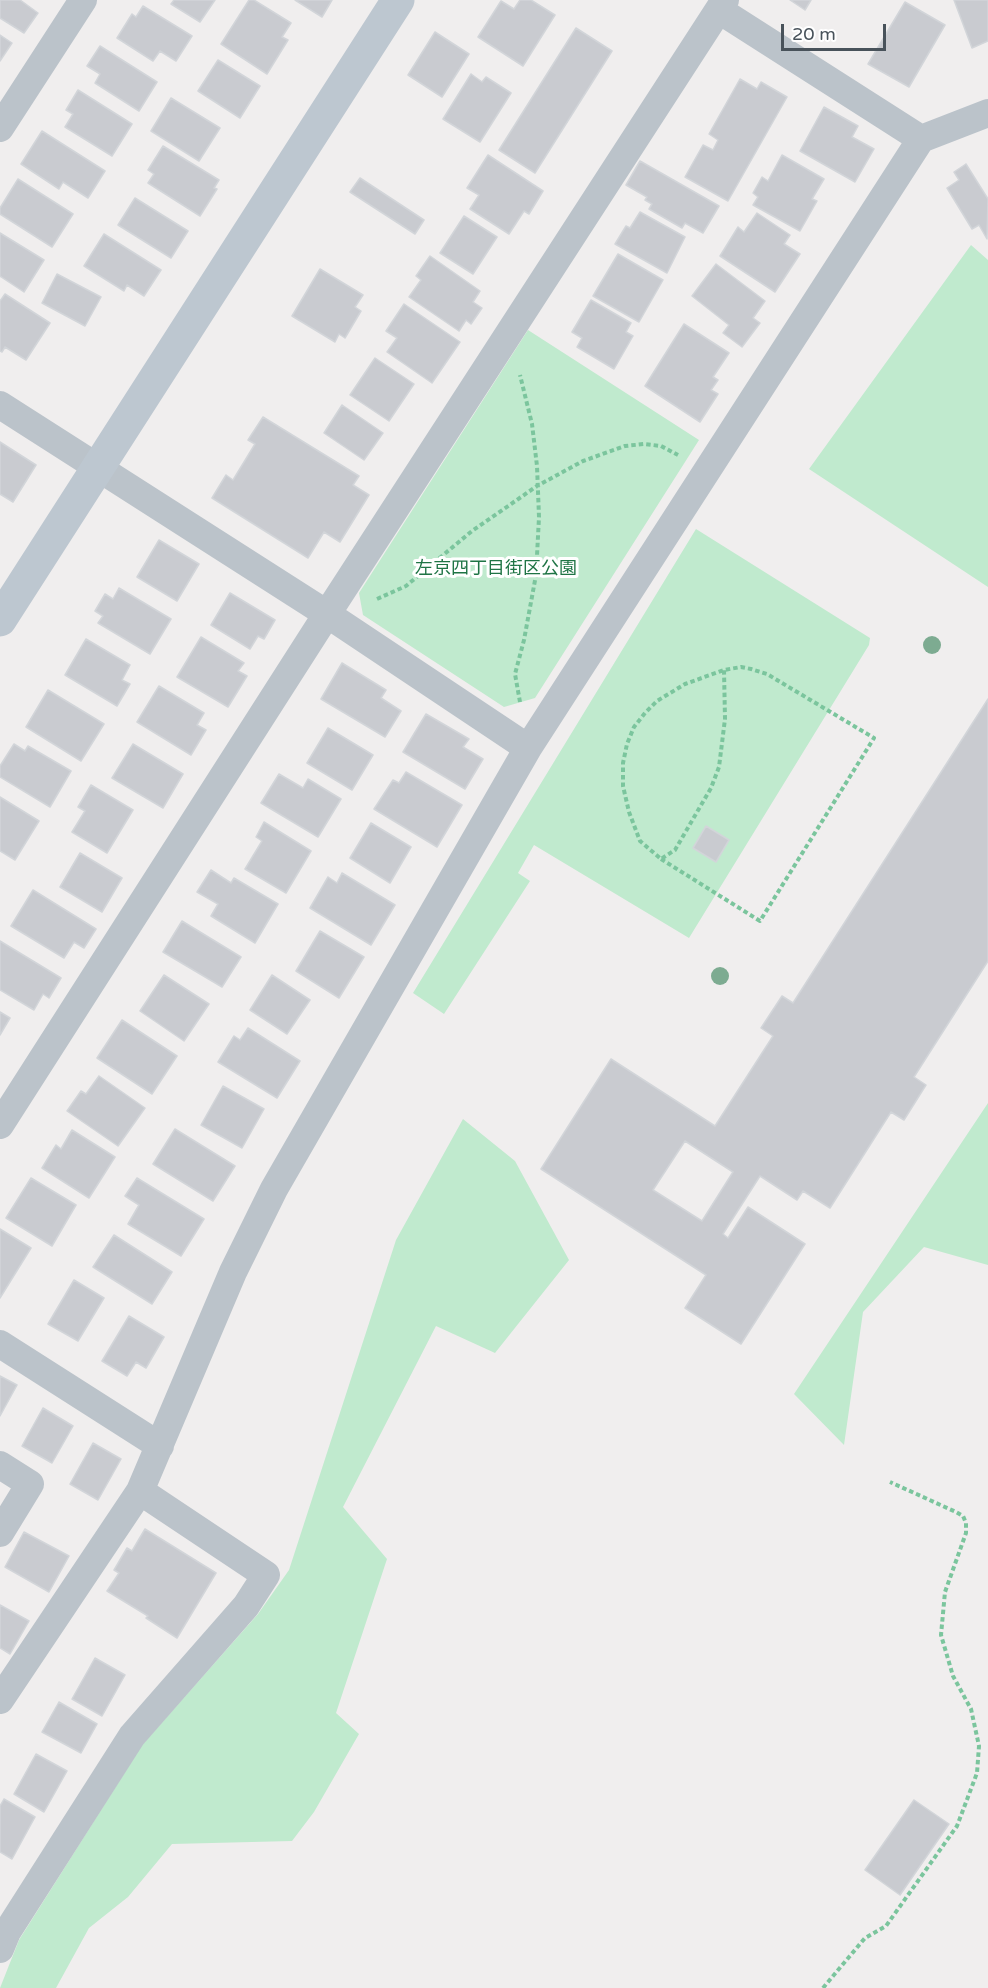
<!DOCTYPE html>
<meta charset="utf-8">
<style>
body{margin:0}
#map{position:relative;width:988px;height:1988px;overflow:hidden;background:#f0eeee;font-family:"Varela Round",sans-serif}
canvas{display:block}
.scale{position:absolute;left:781px;top:24px;width:105px;height:27px;box-sizing:border-box;border:3px solid #48525a;border-top:0;padding-left:8px;font-size:18px;line-height:21px;white-space:nowrap;color:#48525a;-webkit-text-stroke:4px #fff;paint-order:stroke}
</style>
<div id="map">
<canvas width="988" height="1988"></canvas>
<div class="scale">20 m</div>
</div>
<script>
const ctx = document.querySelector('canvas').getContext('2d');
ctx.lineJoin = 'round';
function fillPath(path, color) { ctx.fillStyle = color; ctx.fill(path, 'evenodd'); }
const shape = rows => new Path2D(rows.map(r => 'M' + r).join(''));
function trace(path, color, width, dash) { ctx.strokeStyle = color; ctx.lineWidth = width; ctx.lineCap = dash ? 'butt' : 'round'; ctx.setLineDash(dash || []); ctx.stroke(path); }
function write(font, color, halo, rows, align = 'center') {
  ctx.font = font + ' "Varela Round","Noto Sans JP",sans-serif'; ctx.lineWidth = 6; ctx.setLineDash([]); ctx.textBaseline = 'middle'; ctx.strokeStyle = halo; ctx.fillStyle = color; for (const [text, x, y, turn = 0] of rows) {
    ctx.save(); ctx.translate(x, y); ctx.rotate((+turn || 0) * Math.PI / 180); ctx.textAlign = isNaN(turn) ? turn : align; if (halo) ctx.strokeText(text, 0, 0); ctx.fillText(text, 0, 0); ctx.restore();
  }
}
fillPath(shape([
 [971,245,988,260,988,587,809,469],
 [528,330,699,440,535,698,504,707,363,615,359,593],
 [696,529,870,638,869,645,689,938,534,845,518,873,530,881,444,1014,413,993],
 [988,1103,988,1265,924,1247,863,1312,844,1445,794,1394],
 [463,1119,515,1161,569,1260,495,1353,436,1326,343,1507,387,1559,336,1713,359,1734,314,1812,292,1841,172,1844,128,1897,89,1928,56,1988,0,1988,19,1940,142,1745,258,1614,289,1570,396,1240]
]), '#c0eace');
const building = shape([
 [0,0,20,0,38,13,24,33,0,18,0,0],
 [174,0,215,0,200,22,171,4,174,0],
 [249,0,254,0,291,23,282,37,288,40,267,74,221,44,249,0],
 [295,0,332,0,322,17,295,0],
 [520,0,531,0,555,15,523,66,478,37,501,1,514,9,520,0],
 [790,0,811,0,805,10,790,0],
 [954,0,988,0,988,41,972,48,954,0],
 [905,2,945,25,909,87,868,64,905,2],
 [143,6,192,36,176,61,160,51,153,61,117,38,132,14,136,17,143,6],
 [576,28,612,51,535,173,499,150,576,28],
 [435,32,469,54,442,97,408,75,435,32],
 [0,35,12,43,0,61,0,35],
 [100,46,157,82,139,111,95,83,100,74,87,66,100,46],
 [218,60,260,86,240,118,198,91,218,60],
 [471,74,482,82,486,77,511,93,480,142,443,119,471,74],
 [740,79,757,89,761,82,787,97,728,201,685,177,703,145,713,150,718,140,709,134,740,79],
 [78,90,132,124,112,156,65,127,73,114,66,110,78,90],
 [171,98,220,128,199,161,151,131,171,98],
 [824,107,858,126,852,137,874,149,855,182,800,151,824,107],
 [42,131,105,171,88,198,63,182,59,189,21,164,42,131],
 [163,146,219,180,214,188,217,189,200,216,148,183,154,174,148,170,163,146],
 [488,155,543,191,529,214,524,211,509,234,470,209,479,195,467,188,488,155],
 [782,155,824,179,812,199,817,201,800,231,753,205,758,197,753,193,762,177,768,181,782,155],
 [640,161,719,206,703,233,685,223,682,228,649,209,652,204,645,200,647,197,626,185,640,161],
 [966,164,988,199,987,239,979,225,972,229,947,188,959,180,954,172,966,164],
 [360,178,424,220,415,234,350,192,360,178],
 [18,179,73,214,52,247,0,214,0,208,18,179],
 [135,198,188,231,171,258,118,225,135,198],
 [640,212,685,237,667,273,615,244,626,226,630,228,640,212],
 [757,213,790,235,784,244,800,254,775,292,720,256,738,227,744,232,757,213],
 [464,216,497,237,473,274,440,253,464,216],
 [0,233,44,260,24,292,0,276,0,233],
 [104,234,161,270,144,296,127,285,124,291,84,266,104,234],
 [618,254,663,280,639,322,593,296,618,254],
 [430,256,480,291,473,302,482,308,471,324,466,320,459,331,409,297,421,280,416,276,430,256],
 [716,264,765,301,753,318,760,323,742,347,723,333,729,325,692,296,716,264],
 [320,269,363,295,355,307,361,311,345,338,339,334,335,342,292,316,320,269],
 [57,274,101,297,85,326,42,303,57,274],
 [5,294,50,323,26,360,5,347,2,352,0,351,0,301,5,294],
 [591,300,631,323,626,332,633,336,614,369,577,347,582,338,572,332,591,300],
 [404,304,460,342,432,383,387,352,397,338,386,331,404,304],
 [684,324,729,353,713,377,718,380,711,390,718,394,700,422,645,386,684,324],
 [375,358,414,384,389,421,350,395,375,358],
 [342,405,383,433,364,460,324,433,342,405],
 [263,417,359,476,353,485,369,495,340,542,324,532,308,558,212,498,226,475,233,480,255,444,248,440,263,417],
 [0,442,36,465,13,502,0,494,0,442],
 [159,540,199,564,177,601,137,577,159,540],
 [119,588,171,619,150,654,98,623,103,616,95,611,105,594,113,599,119,588],
 [230,593,275,620,264,639,258,636,250,649,211,625,230,593],
 [201,637,244,663,238,671,247,676,228,707,177,677,201,637],
 [86,639,130,665,122,680,130,684,117,706,65,675,86,639],
 [342,663,386,690,381,698,401,711,385,737,321,699,342,663],
 [159,686,204,713,197,725,206,730,191,755,137,722,159,686],
 [48,690,104,724,81,761,26,727,48,690],
 [988,699,988,961,914,1077,926,1085,904,1120,891,1112,830,1208,803,1191,797,1200,760,1176,723,1234,728,1238,748,1207,805,1244,741,1344,685,1308,706,1275,541,1169,611,1059,715,1126,773,1036,761,1028,782,996,793,1003,988,699],
 [685,1141,733,1172,702,1221,653,1190,685,1141],
 [426,714,469,739,463,747,483,759,465,789,403,752,426,714],
 [328,728,373,755,352,790,307,763,328,728],
 [14,744,25,751,28,746,71,771,50,807,0,777,0,766,14,744],
 [133,744,183,774,163,808,112,778,133,744],
 [406,772,462,805,437,847,374,809,393,780,399,783,406,772],
 [279,774,303,788,308,779,341,799,318,837,261,803,279,774],
 [91,785,133,810,107,853,72,832,85,811,78,807,91,785],
 [0,797,39,821,15,860,0,851,0,797],
 [264,822,311,851,286,893,245,869,262,841,256,837,264,822],
 [371,823,411,847,390,883,350,858,371,823],
 [706,826,729,840,716,862,693,848,706,826],
 [80,853,122,878,102,912,60,887,80,853],
 [211,870,231,883,234,878,278,904,255,943,211,916,218,904,197,892,211,870],
 [342,873,395,905,371,945,310,908,328,877,337,883,342,873],
 [33,890,96,929,84,948,74,942,64,958,11,926,33,890],
 [182,921,241,957,222,987,163,952,182,921],
 [320,931,364,957,339,998,296,971,320,931],
 [0,941,61,978,49,998,43,994,34,1010,0,990,0,941],
 [164,975,209,1004,184,1041,140,1011,164,975],
 [272,975,310,1000,287,1034,250,1010,272,975],
 [0,1012,10,1018,0,1035,0,1012],
 [122,1020,177,1056,152,1094,97,1058,122,1020],
 [248,1028,300,1061,277,1098,218,1062,234,1036,240,1040,248,1028],
 [99,1076,145,1108,118,1146,67,1111,81,1091,86,1094,99,1076],
 [223,1086,264,1109,242,1148,201,1125,223,1086],
 [175,1129,235,1166,213,1201,153,1164,175,1129],
 [72,1130,115,1157,89,1198,42,1168,56,1145,61,1149,72,1130],
 [31,1178,76,1205,52,1246,6,1218,31,1178],
 [137,1178,204,1219,181,1256,128,1224,139,1205,125,1196,137,1178],
 [0,1229,31,1248,0,1298,0,1229],
 [114,1235,172,1272,152,1304,93,1267,114,1235],
 [74,1280,104,1298,78,1341,48,1324,74,1280],
 [129,1316,164,1337,146,1368,136,1362,127,1376,102,1361,129,1316],
 [0,1376,17,1385,0,1416,0,1376],
 [43,1408,73,1426,52,1463,22,1446,43,1408],
 [93,1443,121,1459,98,1500,70,1484,93,1443],
 [145,1529,216,1573,177,1638,146,1618,148,1616,107,1591,119,1573,114,1570,127,1548,132,1551,145,1529],
 [24,1532,69,1556,49,1592,5,1567,24,1532],
 [0,1605,29,1621,10,1654,0,1648,0,1605],
 [95,1658,125,1675,102,1716,72,1699,95,1658],
 [59,1702,97,1724,81,1753,42,1732,59,1702],
 [36,1754,67,1771,44,1812,14,1794,36,1754],
 [4,1799,35,1817,12,1859,0,1852,0,1806,4,1799],
 [914,1800,949,1824,900,1895,865,1870,914,1800]
]);
fillPath(building, '#c9cbd0');
trace(building, '#d2d5d9', 1.5);
trace(shape([
 [377,599,406,586,472,531,537,486,583,461,625,446,644,444,661,446,678,455],
 [520,702,515,674,524,640,536,575,539,517,537,466,532,424,520,375],
 [661,859,760,921,874,738,767,674,751,669,741,667,724,670,685,684,657,701,645,713,634,727,627,744,623,763,623,786,629,812,640,841,661,859,675,850,711,788,719,767,725,719,724,670],
 [823,1988,865,1938,886,1926,957,1826,977,1773,979,1746,971,1709,953,1676,941,1635,945,1592,966,1533,966,1523,963,1516,956,1512,890,1482]
]), '#7bc59d', 4, [4.5, 3]);
trace(shape([
 [719,10,921,139],
 [0,128,83,0],
 [0,405,327,614,528,748],
 [0,1125,327,614,725,0],
 [0,1344,160,1446],
 [0,1465,30,1484,0,1533],
 [0,1700,140,1491,233,1272,274,1189,528,748,921,139,988,113],
 [0,1949,7,1932,132,1736,246,1606,266,1575,140,1491]
]), '#bbc3ca', 28);
trace(shape([
 [0,620,398,0]
]), '#bdc7d0', 33);
ctx.fillStyle = '#7dab91';
for (const [x, y] of [
 [932,645],
 [720,976]
]) { ctx.beginPath(); ctx.arc(x, y, 9, 0, 2 * Math.PI); ctx.fill(); }
write('18px', '#1f7445', '#fff', [
 ["左京四丁目街区公園",496,569]
]);
</script>
